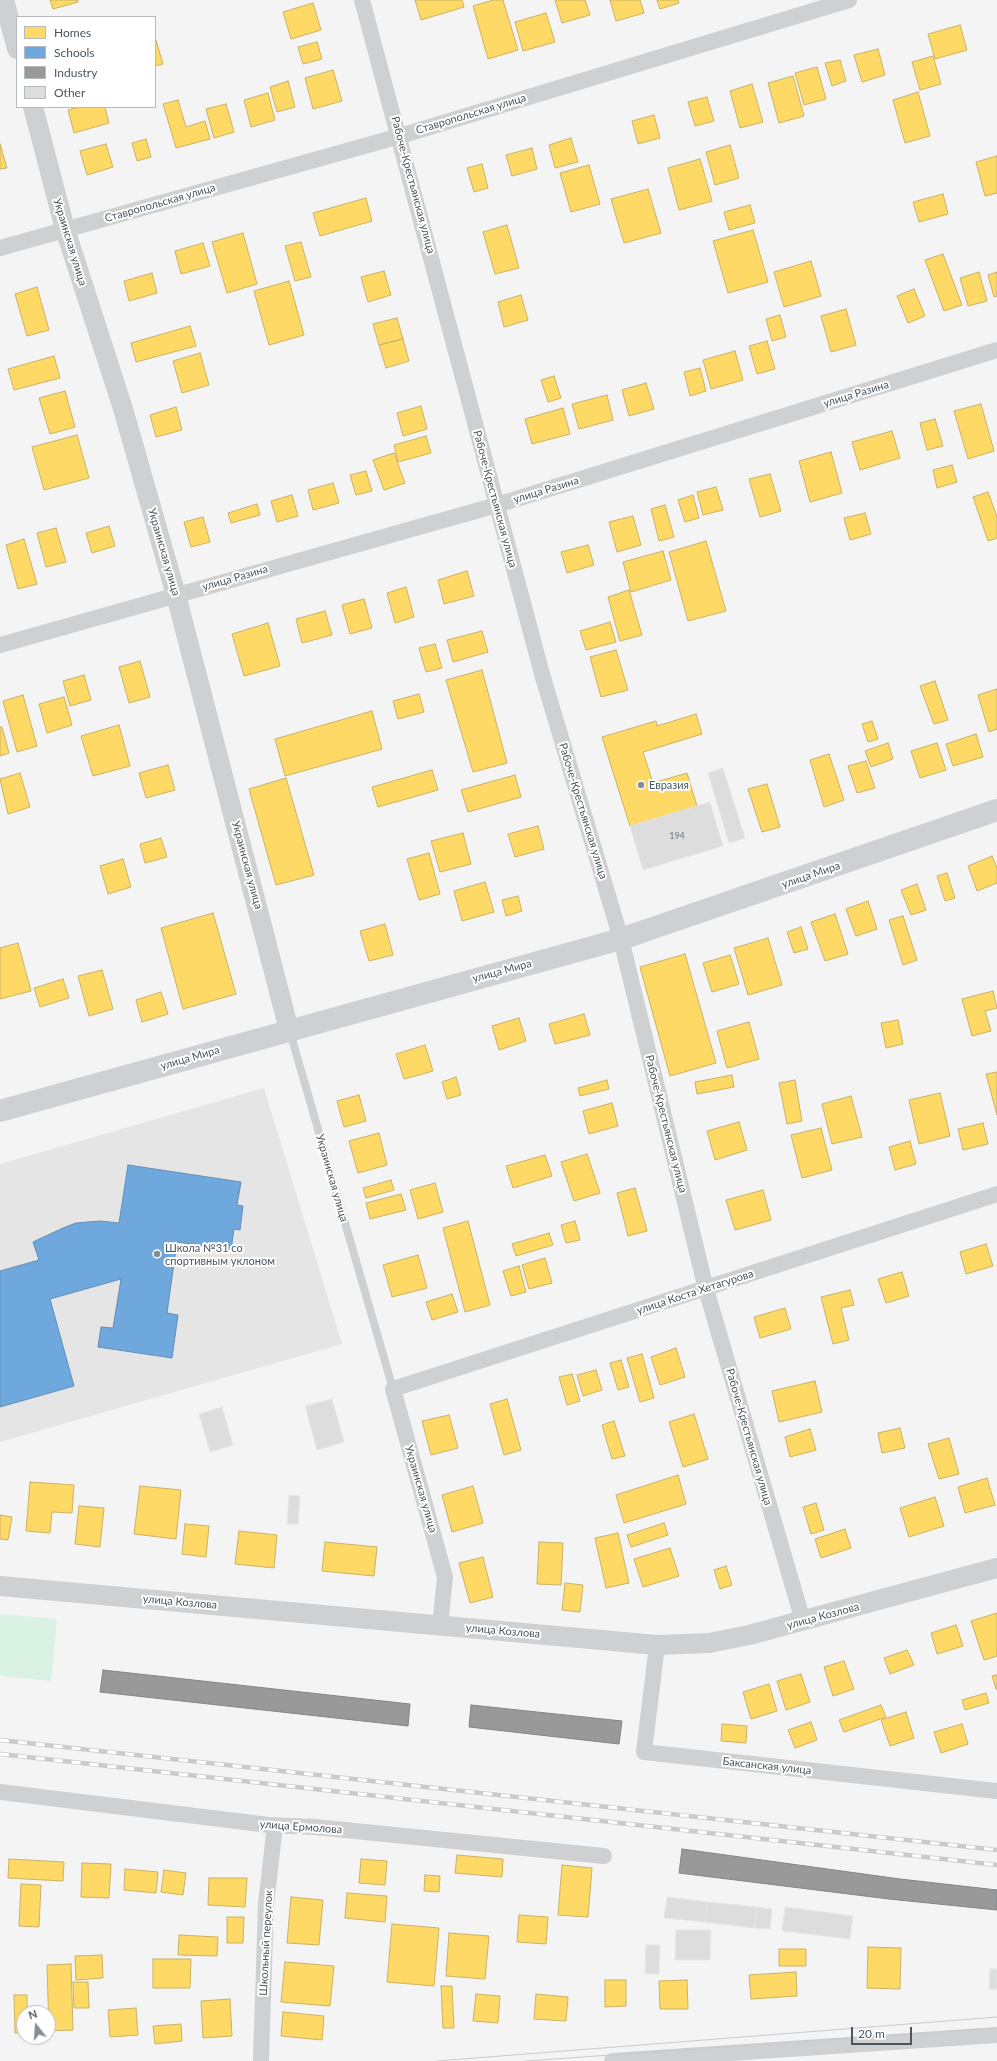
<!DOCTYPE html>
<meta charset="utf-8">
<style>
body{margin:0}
#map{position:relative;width:997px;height:2061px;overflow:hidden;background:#f4f4f4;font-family:Lato,sans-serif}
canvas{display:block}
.legend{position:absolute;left:16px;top:16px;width:140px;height:92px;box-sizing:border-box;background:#fff;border:1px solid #b7bbc0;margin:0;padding:5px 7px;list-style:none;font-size:12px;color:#4a5661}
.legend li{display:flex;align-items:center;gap:8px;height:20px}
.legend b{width:20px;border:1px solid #b7bbc0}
.north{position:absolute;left:16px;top:2005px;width:40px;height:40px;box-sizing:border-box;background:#fff;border:1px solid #b7bbc0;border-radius:50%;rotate:343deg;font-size:11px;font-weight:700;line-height:16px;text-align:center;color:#4a5661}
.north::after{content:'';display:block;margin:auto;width:14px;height:18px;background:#868d94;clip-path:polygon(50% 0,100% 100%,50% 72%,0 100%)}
.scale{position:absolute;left:851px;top:2027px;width:61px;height:18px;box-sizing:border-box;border:2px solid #4a5661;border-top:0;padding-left:5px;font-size:12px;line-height:14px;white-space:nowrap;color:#4a5661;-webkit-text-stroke:3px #fff;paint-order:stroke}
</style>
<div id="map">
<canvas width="997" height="2061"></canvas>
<ul class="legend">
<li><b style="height:11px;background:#ffd966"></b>Homes</li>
<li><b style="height:11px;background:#6fa8dc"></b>Schools</li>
<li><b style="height:11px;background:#999"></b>Industry</li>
<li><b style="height:11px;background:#ddddde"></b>Other</li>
</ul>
<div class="north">N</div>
<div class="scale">20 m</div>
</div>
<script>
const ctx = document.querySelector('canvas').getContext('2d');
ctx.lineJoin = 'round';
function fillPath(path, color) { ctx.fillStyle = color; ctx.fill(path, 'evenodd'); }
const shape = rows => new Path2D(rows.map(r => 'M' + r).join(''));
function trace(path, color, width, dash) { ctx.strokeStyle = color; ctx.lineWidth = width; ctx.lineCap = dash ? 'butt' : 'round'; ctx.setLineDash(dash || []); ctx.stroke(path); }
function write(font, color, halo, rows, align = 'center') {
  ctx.font = font + ' Lato,sans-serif'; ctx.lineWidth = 4; ctx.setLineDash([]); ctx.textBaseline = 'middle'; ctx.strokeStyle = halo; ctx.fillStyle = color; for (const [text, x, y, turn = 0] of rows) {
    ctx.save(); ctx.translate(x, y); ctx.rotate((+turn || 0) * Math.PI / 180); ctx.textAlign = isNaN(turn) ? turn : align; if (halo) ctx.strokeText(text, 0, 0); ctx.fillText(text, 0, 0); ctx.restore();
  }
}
fillPath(shape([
 [264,1088,342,1344,0,1442,0,1164]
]), '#e6e5e6');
fillPath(shape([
 [0,1614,57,1619,51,1681,0,1676]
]), '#d9f2e3');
const homes = shape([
 [50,0,78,0,78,2,53,9,50,0],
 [415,0,462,0,464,7,421,20,415,0],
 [493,0,503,0,518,50,488,59,473,6,493,0],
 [555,0,585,0,590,15,562,23,555,0],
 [610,0,640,0,644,13,616,21,610,0],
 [657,0,678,0,679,3,660,9,657,0],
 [313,3,321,30,291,39,283,12,313,3],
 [546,13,555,42,523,51,515,22,546,13],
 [960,25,967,50,935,59,928,34,960,25],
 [155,37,163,64,155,66,155,37],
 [317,42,322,59,303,64,298,47,317,42],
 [878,49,885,75,862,82,854,55,878,49],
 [933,56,941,84,920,90,912,62,933,56],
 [840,60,846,81,832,86,825,63,840,60],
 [817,67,826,99,804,105,795,73,817,67],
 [333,70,342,101,313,109,305,78,333,70],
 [793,76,804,116,779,123,768,83,793,76],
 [288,81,295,107,277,112,270,87,288,81],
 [752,84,763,122,740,128,730,91,752,84],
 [918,92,930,136,905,143,893,100,918,92],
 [268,93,275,120,251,127,244,100,268,93],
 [707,97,714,121,695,126,688,102,707,97],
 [178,100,186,127,205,121,210,139,176,148,163,104,178,100],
 [226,104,234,132,214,138,206,109,226,104],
 [79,107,105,107,109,123,74,133,68,110,79,107],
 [654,115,660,138,638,144,632,121,654,115],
 [571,138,578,162,555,168,549,145,571,138],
 [146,139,151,157,137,161,132,143,146,139],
 [0,144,7,168,0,169,0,144],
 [106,144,113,167,87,175,80,151,106,144],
 [730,145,739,178,715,185,706,152,730,145],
 [532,148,537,169,512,176,506,155,532,148],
 [997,156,997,193,985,196,976,162,997,156],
 [700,159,712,201,679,210,668,168,700,159],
 [482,164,488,188,474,192,467,168,482,164],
 [589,165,600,204,571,212,560,173,589,165],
 [648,189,661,233,624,243,611,199,648,189],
 [943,194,948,214,919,222,913,202,943,194],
 [366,198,372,221,320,236,313,213,366,198],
 [750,205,755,223,729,230,724,212,750,205],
 [507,225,519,268,495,274,483,232,507,225],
 [753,230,768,282,728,293,713,241,753,230],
 [243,233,257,284,227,293,212,242,243,233],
 [301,242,311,277,295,281,285,246,301,242],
 [203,243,210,266,181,274,175,251,203,243],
 [943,254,962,305,944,311,925,260,943,254],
 [811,261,821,296,784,307,774,272,811,261],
 [384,271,391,295,368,302,361,277,384,271],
 [979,272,987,301,968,306,960,278,979,272],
 [997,272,997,296,994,297,988,275,997,272],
 [152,273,157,293,129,301,124,281,152,273],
 [289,281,304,335,269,345,254,291,289,281],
 [37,287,49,330,27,336,15,294,37,287],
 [914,289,925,316,908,323,897,296,914,289],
 [521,295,528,320,504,327,498,302,521,295],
 [846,309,856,345,831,352,821,316,846,309],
 [780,315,786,337,772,341,766,319,780,315],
 [397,318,403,339,379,345,373,324,397,318],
 [190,326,196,346,136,362,131,343,190,326],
 [403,339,409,361,386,368,379,345,403,339],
 [767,341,775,369,757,374,749,346,767,341],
 [735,351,743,380,711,389,703,360,735,351],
 [200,353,209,385,182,393,173,361,200,353],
 [54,356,60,378,14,390,8,369,54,356],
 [700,368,706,391,690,396,684,372,700,368],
 [554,376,561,398,548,402,541,380,554,376],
 [646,383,654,409,629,416,622,390,646,383],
 [65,391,75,427,50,434,39,398,65,391],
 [607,395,613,420,579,429,572,404,607,395],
 [981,404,994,451,968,459,954,411,981,404],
 [421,406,427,429,403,436,397,413,421,406],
 [176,407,182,430,156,437,150,415,176,407],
 [563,408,570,434,532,444,525,419,563,408],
 [935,419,943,446,927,450,920,423,935,419],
 [892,431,900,458,860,470,852,442,892,431],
 [77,435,89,478,44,490,32,447,77,435],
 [426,436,431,453,398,462,394,445,426,436],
 [831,452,842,493,810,502,799,461,831,452],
 [394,453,405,483,384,490,373,460,394,453],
 [952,465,957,482,937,488,933,470,952,465],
 [366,471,372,491,356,495,350,475,366,471],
 [770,474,781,511,760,517,749,479,770,474],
 [333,483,339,503,313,510,308,490,333,483],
 [716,487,723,510,703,515,697,492,716,487],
 [988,492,997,517,997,538,988,541,973,497,988,492],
 [292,495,298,516,277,522,271,501,292,495],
 [693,495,699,518,685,522,678,500,693,495],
 [257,504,260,515,231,523,228,513,257,504],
 [665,505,674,537,659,541,651,509,665,505],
 [865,513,871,534,850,540,844,518,865,513],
 [633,516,641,545,617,552,609,522,633,516],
 [203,517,210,542,191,547,184,522,203,517],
 [109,526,115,546,92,553,86,533,109,526],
 [56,528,66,562,46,567,37,533,56,528],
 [24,539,37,584,18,589,6,545,24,539],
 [706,541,726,611,688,621,669,552,706,541],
 [588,545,594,565,567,573,561,552,588,545],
 [663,551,671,580,631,592,623,562,663,551],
 [467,571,474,596,444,604,438,580,467,571],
 [406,587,414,617,395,623,387,593,406,587],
 [629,590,642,635,620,641,608,597,629,590],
 [364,599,372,628,350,634,342,605,364,599],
 [325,611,332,635,302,643,296,619,325,611],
 [610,622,616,642,586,650,580,631,610,622],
 [268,623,280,666,244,676,232,634,268,623],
 [482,631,488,652,453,662,447,640,482,631],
 [435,644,442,668,426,672,419,648,435,644],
 [616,650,628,690,601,697,590,657,616,650],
 [140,661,150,697,129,703,119,667,140,661],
 [482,670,507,763,473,772,446,680,482,670],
 [84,675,91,700,70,706,63,681,84,675],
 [935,681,948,720,934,724,920,686,935,681],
 [997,689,997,729,989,732,978,695,997,689],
 [419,694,424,712,398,719,393,701,419,694],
 [23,695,37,746,17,752,3,701,23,695],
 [64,697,72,725,47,733,39,704,64,697],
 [372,711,382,749,285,776,275,739,372,711],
 [696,714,702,734,643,752,653,783,687,773,697,806,630,826,602,737,656,721,657,726,696,714],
 [872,721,878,739,868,742,862,724,872,721],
 [119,725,130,766,93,776,81,736,119,725],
 [0,727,2,727,9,753,0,756,0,727],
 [976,734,983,757,953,766,946,744,976,734],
 [888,743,893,759,871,767,865,751,888,743],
 [937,743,946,770,920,778,911,751,937,743],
 [829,754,844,800,824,807,810,760,829,754],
 [866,761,875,788,857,793,848,766,866,761],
 [168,765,175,790,146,798,139,773,168,765],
 [432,770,438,790,378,807,372,787,432,770],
 [20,773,30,807,8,814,0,779,20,773],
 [515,775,521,797,468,812,461,790,515,775],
 [286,778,314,875,276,885,249,789,286,778],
 [767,784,780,827,762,832,748,789,767,784],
 [538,826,544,849,515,857,508,834,538,826],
 [463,833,471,864,440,872,431,841,463,833],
 [161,838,167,857,145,863,140,844,161,838],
 [429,853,440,894,419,900,407,859,429,853],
 [992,856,997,868,997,883,977,891,968,866,992,856],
 [123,859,131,887,108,894,100,866,123,859],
 [947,873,955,898,945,901,937,876,947,873],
 [485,882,494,912,462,921,454,891,485,882],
 [917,884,926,910,911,915,901,890,917,884],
 [518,896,522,911,506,916,502,900,518,896],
 [868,901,877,929,856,936,846,909,868,901],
 [213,913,236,994,183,1009,161,928,213,913],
 [835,914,848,954,825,961,811,922,835,914],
 [903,916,917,960,903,965,889,920,903,916],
 [385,924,393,955,369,961,360,931,385,924],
 [801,927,808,949,794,953,787,932,801,927],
 [768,938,782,985,748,995,734,948,768,938],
 [18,943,31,991,0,999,0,948,18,943],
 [685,954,716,1063,670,1076,640,967,685,954],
 [730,955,739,984,712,992,703,963,730,955],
 [102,970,113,1009,89,1016,78,976,102,970],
 [63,979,69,998,40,1007,34,988,63,979],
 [993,991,997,1008,985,1011,991,1031,972,1036,962,999,993,991],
 [161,992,168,1014,142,1022,136,1000,161,992],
 [584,1014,590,1035,555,1044,549,1024,584,1014],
 [519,1018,526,1041,499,1050,492,1026,519,1018],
 [898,1020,903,1044,886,1048,881,1023,898,1020],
 [749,1022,759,1059,727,1068,717,1031,749,1022],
 [425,1045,433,1071,404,1079,396,1054,425,1045],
 [997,1072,997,1115,986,1074,997,1072],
 [732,1075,734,1087,697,1094,695,1082,732,1075],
 [456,1077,461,1095,447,1099,442,1082,456,1077],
 [607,1080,609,1089,580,1096,578,1088,607,1080],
 [795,1080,802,1121,787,1124,779,1083,795,1080],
 [940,1093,950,1136,919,1144,909,1100,940,1093],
 [359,1095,366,1121,344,1127,337,1101,359,1095],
 [851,1096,862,1137,832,1144,822,1104,851,1096],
 [612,1103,618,1126,589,1134,583,1111,612,1103],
 [739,1122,747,1150,715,1160,707,1131,739,1122],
 [983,1123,988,1144,963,1150,958,1129,983,1123],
 [821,1128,832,1170,802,1178,791,1135,821,1128],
 [379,1133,387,1165,358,1173,349,1141,379,1133],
 [910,1141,916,1164,895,1170,889,1147,910,1141],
 [587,1154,600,1193,574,1201,561,1162,587,1154],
 [545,1155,552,1176,513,1188,506,1166,545,1155],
 [391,1180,394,1190,366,1198,363,1188,391,1180],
 [435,1183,443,1212,418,1219,410,1190,435,1183],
 [635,1188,647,1231,628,1236,617,1193,635,1188],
 [763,1190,771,1220,735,1230,726,1200,763,1190],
 [401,1194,406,1210,370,1219,366,1203,401,1194],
 [468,1221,490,1305,465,1312,443,1228,468,1221],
 [575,1221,580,1240,566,1243,561,1225,575,1221],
 [549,1233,553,1245,516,1256,512,1244,549,1233],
 [986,1244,993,1266,966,1274,960,1252,986,1244],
 [418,1255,427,1288,392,1297,383,1265,418,1255],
 [545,1258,552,1283,529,1289,522,1265,545,1258],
 [519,1266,526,1292,511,1296,503,1271,519,1266],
 [902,1272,909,1296,886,1303,878,1279,902,1272],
 [850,1290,854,1305,841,1308,849,1340,833,1344,821,1297,850,1290],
 [452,1294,458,1312,432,1320,426,1302,452,1294],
 [785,1308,791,1329,760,1338,754,1317,785,1308],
 [676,1348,685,1377,660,1385,651,1357,676,1348],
 [642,1354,654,1398,640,1402,627,1358,642,1354],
 [621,1360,629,1387,618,1390,610,1363,621,1360],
 [596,1370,602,1390,583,1396,577,1375,596,1370],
 [572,1374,580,1401,567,1405,559,1377,572,1374],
 [815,1381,822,1412,779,1422,772,1391,815,1381],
 [507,1399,521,1450,504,1455,490,1404,507,1399],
 [694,1414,708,1459,683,1467,669,1422,694,1414],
 [449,1415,458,1448,431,1455,422,1421,449,1415],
 [614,1421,625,1456,612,1459,602,1425,614,1421],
 [900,1428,905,1448,882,1453,878,1433,900,1428],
 [810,1429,816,1450,790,1457,785,1437,810,1429],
 [949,1438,959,1474,939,1479,928,1444,949,1438],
 [678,1475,686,1504,624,1523,616,1495,678,1475],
 [987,1478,995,1505,965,1513,958,1487,987,1478],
 [30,1482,74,1485,72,1513,52,1512,50,1533,26,1531,30,1482],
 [140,1486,181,1490,176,1539,134,1534,140,1486],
 [473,1486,483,1523,452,1532,442,1495,473,1486],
 [935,1497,944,1526,909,1537,900,1508,935,1497],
 [816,1503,824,1530,811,1534,803,1507,816,1503],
 [79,1506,104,1508,100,1547,75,1544,79,1506],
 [0,1515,12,1517,8,1540,0,1539,0,1515],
 [664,1523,668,1535,631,1547,627,1535,664,1523],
 [185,1524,209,1526,206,1557,182,1554,185,1524],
 [845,1529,851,1548,821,1558,815,1539,845,1529],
 [239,1531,277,1535,274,1568,235,1564,239,1531],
 [618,1533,629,1583,606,1588,595,1538,618,1533],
 [325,1542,377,1547,374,1576,322,1571,325,1542],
 [539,1542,563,1543,561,1585,537,1584,539,1542],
 [670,1548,679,1576,643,1587,634,1559,670,1548],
 [483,1557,493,1597,470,1603,459,1563,483,1557],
 [726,1566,732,1585,720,1589,714,1570,726,1566],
 [565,1583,583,1585,580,1612,562,1610,565,1583],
 [997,1613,997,1656,984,1660,971,1621,997,1613],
 [956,1625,963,1646,937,1654,931,1633,956,1625],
 [907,1650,914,1665,890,1674,884,1658,907,1650],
 [844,1661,854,1689,833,1696,824,1667,844,1661],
 [801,1674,810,1702,786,1710,777,1681,801,1674],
 [997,1675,997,1689,996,1689,992,1676,997,1675],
 [769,1684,777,1711,751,1719,743,1692,769,1684],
 [986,1693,989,1703,965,1710,962,1700,986,1693],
 [881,1705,886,1717,844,1732,839,1720,881,1705],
 [906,1712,914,1738,890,1746,881,1720,906,1712],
 [811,1722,817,1740,795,1748,788,1730,811,1722],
 [722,1724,747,1726,746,1743,721,1741,722,1724],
 [962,1724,968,1744,941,1753,934,1732,962,1724],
 [457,1855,503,1859,502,1877,455,1873,457,1855],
 [9,1859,64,1862,63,1881,8,1878,9,1859],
 [361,1859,387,1861,385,1885,359,1883,361,1859],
 [82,1863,111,1864,109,1898,81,1897,82,1863],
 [562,1865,592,1868,588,1917,558,1915,562,1865],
 [125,1869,158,1872,156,1893,124,1890,125,1869],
 [164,1870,186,1873,183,1895,161,1892,164,1870],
 [425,1875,440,1876,439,1892,424,1891,425,1875],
 [209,1878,247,1878,245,1907,208,1905,209,1878],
 [21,1884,41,1885,39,1927,19,1926,21,1884],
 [347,1893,387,1896,385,1922,345,1918,347,1893],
 [291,1897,323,1900,319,1945,287,1943,291,1897],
 [519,1915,548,1917,546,1944,517,1942,519,1915],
 [227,1917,244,1917,243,1943,227,1943,227,1917],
 [392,1924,439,1928,434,1986,387,1982,392,1924],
 [449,1933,489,1936,485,1979,446,1976,449,1933],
 [179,1935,218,1937,217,1956,178,1955,179,1935],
 [868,1947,901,1948,900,1989,867,1988,868,1947],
 [779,1949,806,1949,806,1966,779,1966,779,1949],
 [102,1955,103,1978,76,1980,75,1956,102,1955],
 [153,1959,191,1959,190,1988,153,1988,153,1959],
 [285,1962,334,1966,330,2006,281,2002,285,1962],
 [71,1964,73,2030,49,2031,47,1965,71,1964],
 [796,1972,797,1996,751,1999,749,1975,796,1972],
 [605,1980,626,1980,626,2006,605,2007,605,1980],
 [687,1980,688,2009,660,2009,659,1981,687,1980],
 [73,1982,88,1982,89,2008,74,2008,73,1982],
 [441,1986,452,1986,454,2028,443,2028,441,1986],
 [476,1994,500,1996,498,2023,473,2021,476,1994],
 [536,1994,568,1997,566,2021,534,2019,536,1994],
 [14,1995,27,1995,27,2013,24,2013,24,2033,15,2033,14,1995],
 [230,1999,232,2036,203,2038,201,2001,230,1999],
 [136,2008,138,2035,110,2037,108,2010,136,2008],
 [283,2012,324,2016,322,2040,281,2036,283,2012],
 [181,2024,182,2041,155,2044,153,2026,181,2024]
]);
fillPath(homes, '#ffd966');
trace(homes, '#c9b264', 1);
const schools = shape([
 [128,1165,241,1182,237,1205,243,1206,240,1230,234,1229,231,1250,177,1242,167,1313,178,1315,172,1358,98,1347,101,1327,113,1328,121,1279,50,1299,74,1386,0,1407,0,1271,39,1260,33,1242,63,1228,76,1223,100,1221,119,1223,128,1165]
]);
fillPath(schools, '#6fa8dc');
trace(schools, '#648fb7', 1);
const industry = shape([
 [103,1670,410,1704,408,1726,100,1692,103,1670],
 [471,1705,622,1721,619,1744,469,1727,471,1705],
 [682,1849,900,1879,997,1890,997,1910,889,1899,679,1873,682,1849]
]);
fillPath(industry, '#999');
trace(industry, '#818588', 1);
const building = shape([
 [723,768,745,838,729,843,708,773,723,768],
 [710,802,723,846,643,870,630,826,710,802],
 [332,1399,344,1442,317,1450,305,1406,332,1399],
 [222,1407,233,1445,210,1452,199,1414,222,1407],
 [289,1495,300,1496,298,1524,287,1524,289,1495],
 [667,1897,708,1902,705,1922,664,1918,667,1897],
 [708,1902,757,1907,754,1928,705,1922,708,1902],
 [757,1907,772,1909,770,1929,754,1928,757,1907],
 [785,1907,853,1916,850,1939,782,1931,785,1907],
 [676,1930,711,1930,710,1960,675,1960,676,1930],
 [646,1945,660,1945,659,1974,645,1974,646,1945],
 [990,1969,997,1969,997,1989,989,1989,990,1969]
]);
fillPath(building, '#ddddde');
trace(building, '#e5e6e7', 1);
trace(shape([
 [290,1032,393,1389]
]), '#ced0d2', 8);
trace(shape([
 [362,0,542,674,621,939,706,1289,803,1621],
 [0,248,400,136,849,0],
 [0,645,497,505,997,350],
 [440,1626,445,1577,393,1389,997,1194],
 [657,1645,644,1752,997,1791],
 [0,1792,269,1825,315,1827,604,1856],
 [261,2061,266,1904,275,1825],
 [612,2061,997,2035]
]), '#ced0d2', 16);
trace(shape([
 [4,0,17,49],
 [33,107,65,229,124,412,176,595,289,1030],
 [0,1586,657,1645,709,1643,749,1635,997,1568]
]), '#ced0d2', 20);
trace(shape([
 [0,1111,621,939,997,810]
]), '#ced0d4', 22);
trace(shape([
 [437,2061,997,2017],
 [525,2061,997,2028]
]), '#c9cacc', 1);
const rail = shape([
 [0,1740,997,1850],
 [0,1754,997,1865]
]);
trace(rail, '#c9cacc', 4.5);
trace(rail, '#fff', 3, [9]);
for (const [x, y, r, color] of [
 [641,785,4,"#868d94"],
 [157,1254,4,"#868d94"]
]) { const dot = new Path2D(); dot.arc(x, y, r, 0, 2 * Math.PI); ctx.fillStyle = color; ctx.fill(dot); trace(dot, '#fff', 1.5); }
write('9px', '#707881', null, [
 ["194",677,836]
]);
write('11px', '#4a5661', '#fff', [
 ["Ставропольская улица",471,114,-17],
 ["Рабоче-Крестьянская улица",413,185,75],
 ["Ставропольская улица",160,203,-16],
 ["Украинская улица",70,242,73],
 ["улица Разина",856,394,-17],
 ["улица Разина",546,490,-17],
 ["Рабоче-Крестьянская улица",495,499,75],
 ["Украинская улица",164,552,74],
 ["улица Разина",235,578,-16],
 ["Рабоче-Крестьянская улица",583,811,73],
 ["Украинская улица",247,865,75],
 ["улица Мира",811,875,-19],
 ["улица Мира",502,971,-15],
 ["улица Мира",190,1058,-16],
 ["Рабоче-Крестьянская улица",666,1124,76],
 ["Украинская улица",332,1178,74],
 ["улица Коста Хетагурова",695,1292,-18],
 ["Рабоче-Крестьянская улица",749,1437,74],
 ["Украинская улица",421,1489,74],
 ["улица Козлова",180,1602,5],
 ["улица Козлова",823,1616,-15],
 ["улица Козлова",503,1631,5],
 ["Баксанская улица",767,1766,6],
 ["улица Ермолова",301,1827,4],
 ["Школьный переулок",266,1943,-87]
]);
write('11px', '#4a5661', '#fff', [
 ["Евразия",649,785],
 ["Школа №31 со",165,1248],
 ["спортивным уклоном",165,1261]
], 'left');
</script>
